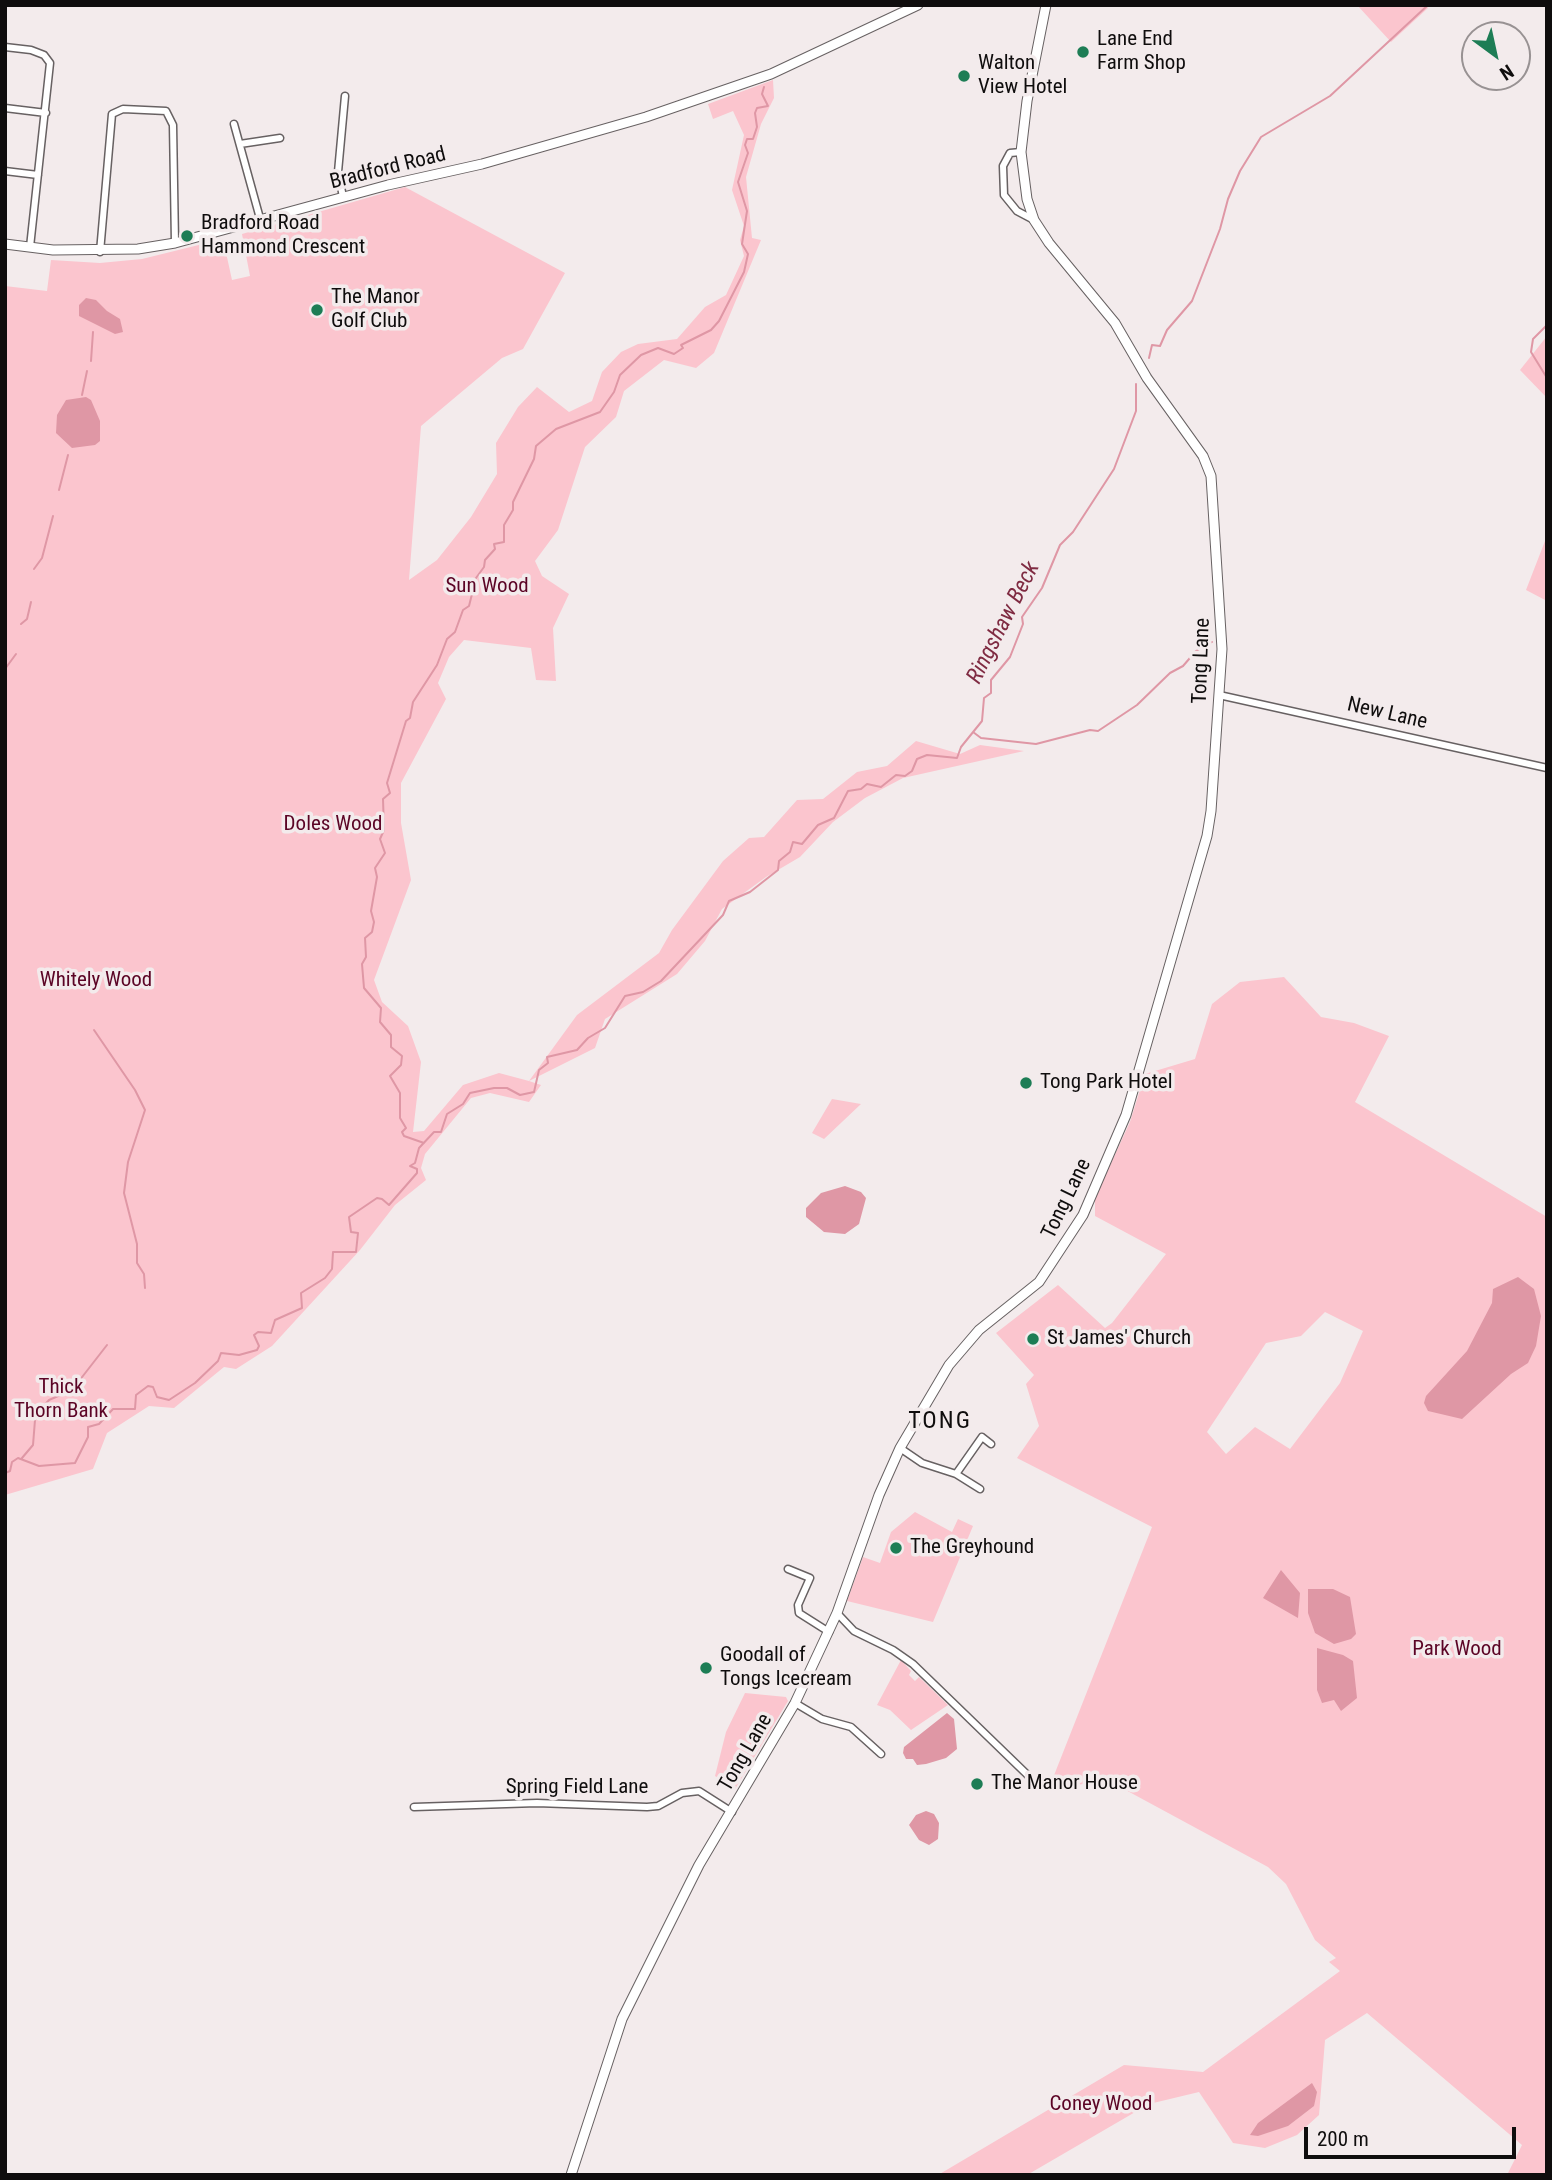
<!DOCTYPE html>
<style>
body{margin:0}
#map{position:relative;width:1552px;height:2180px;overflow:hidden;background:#f3ebec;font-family:"Roboto Condensed",sans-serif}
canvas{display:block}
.frame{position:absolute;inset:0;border:7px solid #0f0d0d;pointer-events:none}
.north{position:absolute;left:1461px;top:21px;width:70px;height:70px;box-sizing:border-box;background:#f3ebec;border:2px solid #989293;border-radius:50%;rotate:147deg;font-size:19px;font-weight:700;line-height:28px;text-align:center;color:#0f0d0d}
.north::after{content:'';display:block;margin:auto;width:24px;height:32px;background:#1d7d55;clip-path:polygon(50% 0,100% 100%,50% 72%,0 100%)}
.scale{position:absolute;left:1304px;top:2127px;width:212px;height:32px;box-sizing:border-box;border:4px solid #0f0d0d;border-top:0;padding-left:9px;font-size:21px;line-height:24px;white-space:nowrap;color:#0f0d0d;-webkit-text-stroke:5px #f3ebec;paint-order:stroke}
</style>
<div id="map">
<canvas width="1552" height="2180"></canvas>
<div class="frame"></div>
<div class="north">N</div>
<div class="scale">200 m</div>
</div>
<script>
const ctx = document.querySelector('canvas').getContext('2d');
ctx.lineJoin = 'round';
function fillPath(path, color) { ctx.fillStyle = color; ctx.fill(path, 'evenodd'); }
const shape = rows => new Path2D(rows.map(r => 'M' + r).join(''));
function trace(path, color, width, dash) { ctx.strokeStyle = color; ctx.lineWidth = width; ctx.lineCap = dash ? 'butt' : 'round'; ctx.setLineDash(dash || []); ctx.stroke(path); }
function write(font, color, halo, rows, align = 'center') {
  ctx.font = font + ' "Roboto Condensed",sans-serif'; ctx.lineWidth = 7; ctx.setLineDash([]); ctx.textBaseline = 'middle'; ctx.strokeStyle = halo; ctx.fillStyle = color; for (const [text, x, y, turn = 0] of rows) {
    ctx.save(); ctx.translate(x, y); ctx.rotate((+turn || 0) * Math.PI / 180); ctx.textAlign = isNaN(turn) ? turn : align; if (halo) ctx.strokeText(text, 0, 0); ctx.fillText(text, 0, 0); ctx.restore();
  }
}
fillPath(shape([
 [1357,5,1426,5,1428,8,1391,42],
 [773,80,774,98,761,124,746,177,752,238,761,240,714,353,696,368,664,360,624,391,616,417,585,447,558,530,535,561,542,576,569,594,553,628,556,681,536,680,531,648,464,640,449,657,438,683,446,699,401,783,401,823,411,880,374,980,382,1002,408,1026,421,1062,413,1132,424,1131,463,1085,499,1073,529,1081,577,1015,659,953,672,930,723,861,749,838,764,837,797,800,823,799,857,772,887,766,916,741,960,754,980,745,1024,751,903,778,865,798,833,822,800,857,766,877,722,909,705,941,677,974,605,1019,595,1048,529,1081,541,1085,529,1102,490,1093,471,1098,425,1154,421,1168,426,1180,395,1205,360,1250,272,1346,236,1369,224,1367,174,1408,149,1406,107,1433,93,1469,5,1495,5,286,47,291,51,260,100,263,142,259,223,239,232,280,250,276,242,234,405,187,565,273,523,349,502,358,421,426,409,580,437,560,471,517,497,474,496,443,518,407,537,387,569,412,592,401,602,372,621,352,638,344,677,339,705,307,726,295,744,256,740,240,744,226,732,190,744,135,733,111,713,119,708,104],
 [1547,336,1547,398,1520,370],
 [1545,541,1547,541,1547,601,1526,590],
 [1284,977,1321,1017,1354,1023,1389,1036,1355,1102,1547,1217,1547,2175,1507,2175,1522,2145,1367,2013,1325,2040,1319,2115,1297,2135,1265,2148,1233,2143,1199,2092,1149,2104,1027,2175,938,2175,1124,2065,1203,2072,1340,1971,1329,1962,1336,1958,1315,1940,1286,1884,1268,1867,1109,1781,1049,1788,1152,1527,1017,1458,1039,1426,1026,1384,1034,1375,996,1333,1058,1285,1105,1328,1112,1323,1166,1254,1095,1216,1095,1198,1130,1122,1145,1074,1195,1059,1212,1004,1240,982],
 [1325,1312,1363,1331,1340,1383,1290,1449,1255,1427,1226,1454,1207,1432,1266,1343,1301,1336],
 [832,1099,861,1104,824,1139,812,1133],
 [915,1512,952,1532,958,1519,973,1526,933,1622,847,1601,863,1557,880,1563,891,1532],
 [901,1660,911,1671,909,1675,915,1681,919,1677,948,1705,911,1730,890,1710,877,1705],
 [745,1693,786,1697,788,1701,735,1789,715,1776,726,1732]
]), '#fbc5ce');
fillPath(shape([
 [86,298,96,300,107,311,120,319,123,332,115,334,79,316,79,305],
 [86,397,91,400,100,421,100,441,95,445,72,448,56,433,57,415,66,400],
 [845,1186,861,1192,866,1198,859,1224,845,1234,824,1232,806,1217,806,1208,821,1193],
 [1518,1277,1534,1289,1541,1316,1536,1346,1528,1363,1511,1374,1462,1419,1428,1411,1424,1403,1426,1396,1467,1351,1492,1303,1493,1289],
 [1281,1570,1300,1593,1298,1618,1263,1598],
 [1308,1589,1333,1589,1350,1597,1356,1634,1351,1639,1334,1644,1315,1633,1308,1613],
 [1317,1648,1343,1655,1353,1661,1357,1698,1341,1711,1334,1700,1322,1703,1317,1690],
 [947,1713,954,1719,957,1749,946,1758,926,1764,917,1765,913,1759,906,1759,903,1753,904,1747],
 [926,1811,934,1814,939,1823,938,1839,929,1845,919,1840,909,1825,916,1815],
 [1312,2083,1317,2092,1314,2106,1288,2126,1258,2136,1250,2135,1258,2123]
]), '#df97a5');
trace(shape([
 [1547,325,1533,339,1531,352,1547,378],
 [1149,358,1152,345,1160,346,1167,330,1192,301,1220,229,1228,199,1240,171,1261,137,1330,96,1428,5],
 [91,361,93,332],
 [82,395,87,371],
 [59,490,68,455],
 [34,569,42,558,53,516],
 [21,624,27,619,31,602],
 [5,669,16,654],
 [973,732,981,738,1036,744,1090,730,1098,731,1137,705,1170,673,1183,666,1196,651,1212,642],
 [94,1030,135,1090,145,1110,128,1162,124,1193,137,1244,137,1263,144,1274,145,1288],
 [424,1143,404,1136,402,1132,406,1128,400,1118,400,1093,390,1076,401,1065,402,1056,391,1047,391,1035,380,1022,381,1008,364,988,362,964,366,957,365,938,372,932,374,922,371,911,377,877,375,868,385,853,380,839,384,830,383,799,390,793,387,783,406,721,410,718,413,702,437,665,447,639,455,632,463,610,469,606,476,578,484,567,485,560,495,549,494,544,504,542,504,525,513,510,513,502,534,459,536,446,556,429,600,412,614,392,620,375,641,355,658,348,674,354,683,348,681,345,711,330,719,321,744,272,748,254,742,244,747,211,738,182,748,153,745,145,747,139,753,139,757,127,755,113,757,108,768,106,762,94,764,87],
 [22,1458,33,1445,35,1420,42,1408,49,1400,72,1390,107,1345],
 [5,1473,10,1471,12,1462,18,1458,39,1466,75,1463,88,1437,88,1427,99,1424,113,1409,135,1409,136,1395,148,1386,153,1387,157,1397,169,1400,195,1383,218,1361,221,1353,239,1355,257,1350,259,1346,254,1335,258,1332,271,1333,275,1320,302,1308,301,1293,325,1278,332,1269,333,1252,356,1252,358,1233,351,1232,349,1217,377,1198,382,1199,389,1205,417,1173,417,1169,410,1166,415,1163,419,1148,434,1132,441,1132,447,1114,463,1104,470,1093,494,1088,507,1088,520,1095,534,1092,539,1070,548,1063,547,1057,577,1050,588,1038,605,1028,625,996,643,992,661,981,723,915,729,901,750,892,778,870,779,861,790,852,793,842,802,844,818,825,834,818,848,791,861,789,867,784,881,787,896,775,905,776,912,771,917,759,927,755,957,758,961,747,982,721,984,698,991,693,991,680,1010,657,1023,624,1022,617,1042,588,1060,545,1073,532,1114,469,1136,411,1136,384]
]), '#df97a5', 2);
const street = shape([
 [5,47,31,50,44,55,50,63,30,247],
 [5,108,46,113],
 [234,124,261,222],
 [240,144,280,138],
 [1021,152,1010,153,1003,166,1004,195,1017,211,1034,220],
 [5,171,38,175],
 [343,197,338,172,345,96],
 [100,252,112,114,123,109,166,111,173,125,175,243],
 [1219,695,1547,768],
 [900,1448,922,1463,956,1474,980,1489],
 [956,1474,982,1437,991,1444],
 [788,1569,810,1578,798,1605,799,1613,829,1632],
 [837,1613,854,1631,893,1650,913,1664,1040,1787],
 [795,1703,822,1719,851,1727,881,1754],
 [414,1807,537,1803,647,1807,658,1806,682,1793,699,1791,732,1812]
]);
const secondary = shape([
 [5,244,53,250,138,249,175,243,388,185,482,164,646,117,771,74,918,5],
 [571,2175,622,2019,699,1865,795,1703,837,1613,879,1495,900,1448,949,1365,979,1330,1039,1282,1083,1215,1126,1115,1207,836,1211,811,1222,649,1211,476,1203,456,1147,378,1115,323,1049,243,1034,220,1027,199,1021,152,1027,101,1046,5]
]);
trace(street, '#676162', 9);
trace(secondary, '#676162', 11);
trace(street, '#fff', 6);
trace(secondary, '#fff', 9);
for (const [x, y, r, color] of [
 [1083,52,7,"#1d7d55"],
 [964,76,7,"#1d7d55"],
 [187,236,7,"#1d7d55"],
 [317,310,7,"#1d7d55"],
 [1026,1083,7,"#1d7d55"],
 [1033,1339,7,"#1d7d55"],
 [896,1548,7,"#1d7d55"],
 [706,1668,7,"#1d7d55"],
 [977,1784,7,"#1d7d55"]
]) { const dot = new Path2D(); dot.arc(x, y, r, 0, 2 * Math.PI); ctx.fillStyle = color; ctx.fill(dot); trace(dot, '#f3ebec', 2.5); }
write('21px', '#0f0d0d', '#f3ebec', [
 ["Lane End",1097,40],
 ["Farm Shop",1097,64],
 ["Walton",978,64],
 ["View Hotel",978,88],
 ["Bradford Road",201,224],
 ["Hammond Crescent",201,248],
 ["The Manor",331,298],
 ["Golf Club",331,322],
 ["Tong Park Hotel",1040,1083],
 ["St James' Church",1047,1339],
 ["The Greyhound",910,1548],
 ["Goodall of",720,1656],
 ["Tongs Icecream",720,1680],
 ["The Manor House",991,1784]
], 'left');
write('21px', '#0f0d0d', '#f3ebec', [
 ["Bradford Road",388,169,-14],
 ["Tong Lane",1202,661,-88],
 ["New Lane",1387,714,13],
 ["Tong Lane",1067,1199,-64],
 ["Tong Lane",746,1753,-60],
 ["Spring Field Lane",577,1788]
]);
write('21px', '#5b0425', '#f3ebec', [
 ["Sun Wood",487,587],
 ["Doles Wood",333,825],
 ["Whitely Wood",96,981],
 ["Thick",61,1388],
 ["Thorn Bank",61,1412],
 ["Park Wood",1457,1650],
 ["Coney Wood",1101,2105]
]);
write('italic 23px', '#7f2b42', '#f3ebec', [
 ["Ringshaw Beck",1004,623,-63]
]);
ctx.letterSpacing = '2px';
write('24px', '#0f0d0d', '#f3ebec', [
 ["TONG",940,1422]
]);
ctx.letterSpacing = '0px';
</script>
